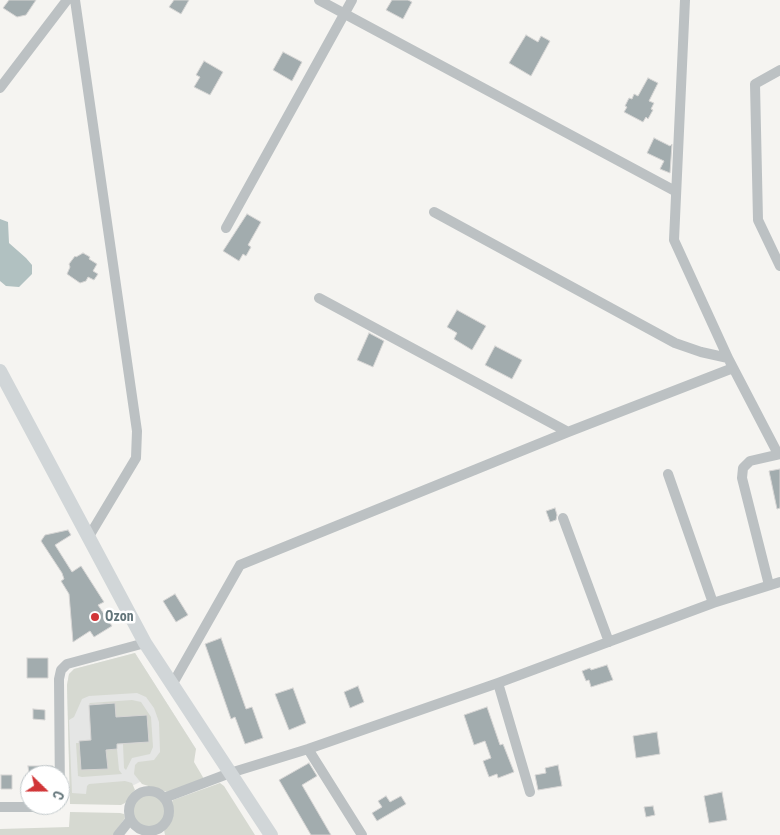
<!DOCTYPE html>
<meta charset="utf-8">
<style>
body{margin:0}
#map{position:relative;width:780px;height:835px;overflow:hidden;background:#f5f4f1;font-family:"Roboto Condensed",sans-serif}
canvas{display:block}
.north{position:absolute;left:20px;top:765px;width:50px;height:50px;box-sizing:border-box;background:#fff;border:1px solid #c1c8ca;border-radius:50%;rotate:112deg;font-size:14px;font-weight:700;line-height:20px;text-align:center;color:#63757a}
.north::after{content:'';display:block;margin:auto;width:18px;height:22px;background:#d13537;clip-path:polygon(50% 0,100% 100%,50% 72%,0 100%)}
</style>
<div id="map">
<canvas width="780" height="835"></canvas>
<div class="north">С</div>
</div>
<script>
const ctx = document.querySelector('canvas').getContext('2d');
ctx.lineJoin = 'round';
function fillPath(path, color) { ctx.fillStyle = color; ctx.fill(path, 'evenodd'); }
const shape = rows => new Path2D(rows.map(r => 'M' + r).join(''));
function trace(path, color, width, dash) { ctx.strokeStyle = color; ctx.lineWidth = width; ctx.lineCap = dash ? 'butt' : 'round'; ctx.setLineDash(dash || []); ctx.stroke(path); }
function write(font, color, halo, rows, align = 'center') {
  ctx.font = font + ' "Roboto Condensed",sans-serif'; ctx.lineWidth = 5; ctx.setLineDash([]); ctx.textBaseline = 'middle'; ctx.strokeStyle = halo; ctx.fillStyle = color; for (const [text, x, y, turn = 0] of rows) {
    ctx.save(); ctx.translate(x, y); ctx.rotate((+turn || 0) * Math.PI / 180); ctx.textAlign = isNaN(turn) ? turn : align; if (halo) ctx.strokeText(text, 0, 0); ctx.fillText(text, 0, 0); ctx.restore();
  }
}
fillPath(shape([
 [135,653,196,749,144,780,132,786,122,795,70,795,67,685,69,674,74,669]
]), '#e5e6e5');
fillPath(shape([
 [135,653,196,749,194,762,204,779,167,792,142,784,134,774,135,765,138,762,154,760,160,752,159,722,154,708,146,697,137,693,89,696,82,699,74,717,69,720,72,793,86,794,87,786,89,784,125,781,132,783,135,790,125,803,121,805,70,804,67,685,69,674,74,669],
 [132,700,141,702,151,717,153,747,150,754,132,758,126,770,124,768,123,744,149,742,147,715,116,717,115,703,89,704,90,703],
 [76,743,80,743,81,770,107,769,106,750,117,749,119,770,122,774,82,777,78,776],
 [220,783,224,786,255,835,165,835,164,830,172,816,171,804,173,800],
 '132 811a17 17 0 1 1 34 0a17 17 0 1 1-34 0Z',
 [70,812,120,813,124,814,125,818,113,835,0,835,0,829,69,827]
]), '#d6d9d1');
fillPath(shape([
 [0,219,8,222,9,243,26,258,32,265,32,274,19,287,6,286,0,281]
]), '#b1c1c1');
const building = shape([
 [9,0,36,0,26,15,17,17,3,8,9,0],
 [174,0,189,0,181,14,169,7,174,0],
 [392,0,408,0,412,2,403,19,386,10,392,0],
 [526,35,538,42,541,36,550,41,531,76,509,63,526,35],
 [283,52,302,62,292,81,273,70,283,52],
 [204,61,223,72,210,95,194,87,200,77,196,75,204,61],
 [648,78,658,83,649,101,654,103,651,109,653,110,648,119,646,117,643,122,624,112,627,107,625,106,629,98,632,99,634,94,638,96,648,78],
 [654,138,670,146,672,144,670,173,660,169,664,161,647,153,654,138],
 [247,214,261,222,248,245,251,247,246,256,243,254,239,261,223,251,247,214],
 [83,253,90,257,89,259,97,264,93,271,98,274,94,280,88,277,86,281,80,283,67,274,70,267,69,264,75,256,76,257,83,253],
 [457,310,486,326,472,350,454,339,457,333,447,327,457,310],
 [369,333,384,341,373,367,357,360,369,333],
 [495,346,522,360,512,379,485,365,495,346],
 [780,469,780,508,777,509,769,471,780,469],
 [555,508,557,515,556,520,550,522,546,511,555,508],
 [68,530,71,535,55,545,72,572,81,566,104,602,98,605,112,626,94,637,90,631,73,642,69,594,61,581,64,579,62,573,41,541,45,535,68,530],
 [175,594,188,615,176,622,163,601,175,594],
 [221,638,246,709,252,707,263,738,245,744,235,717,231,719,205,644,221,638],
 [27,658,48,658,48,678,27,678,27,658],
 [607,665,613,680,591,687,589,680,586,681,582,671,590,668,591,670,607,665],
 [358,686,364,702,350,708,344,692,358,686],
 [293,688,306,723,289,730,275,694,293,688],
 [115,703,116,717,147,715,149,742,117,744,117,749,106,750,108,769,81,770,79,741,91,740,89,705,115,703],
 [487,707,500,745,503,744,514,772,498,778,497,774,489,777,483,761,491,758,485,741,474,745,464,715,487,707],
 [33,709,45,710,45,720,33,719,33,709],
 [657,732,660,754,636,758,633,736,657,732],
 [309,763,317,776,302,785,331,835,311,835,279,780,309,763],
 [558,765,562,786,538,790,535,775,546,773,545,768,558,765],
 [28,766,53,766,53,775,29,775,28,766],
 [1,775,12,775,12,789,1,789,1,775],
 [722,792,727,820,709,823,704,796,722,792],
 [386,796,390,802,401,796,406,804,377,821,372,813,382,807,378,801,386,796],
 [653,806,655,815,646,817,644,807,653,806]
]);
fillPath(building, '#a2acae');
trace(building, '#d6d5d4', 1);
trace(shape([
 [75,0,137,431,136,458,88,538],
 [319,0,675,191],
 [685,0,674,240,728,358,778,454],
 [780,70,755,84,758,220,780,266],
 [0,88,67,0],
 [434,212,675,343,701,352,728,358],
 [226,228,352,0],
 [319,298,568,432],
 [668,474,713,603],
 [563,518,609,642],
 [769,585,742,478,743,468,750,461,780,454],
 [498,683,530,792],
 [172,685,240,565,568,432,733,368],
 [308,749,362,835],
 '129 811a20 20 0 1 1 40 0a20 20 0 1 1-40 0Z',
 [60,798,59,679,61,670,67,664,145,643],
 [164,798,230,773,308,749,498,683,713,603,780,582],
 [0,807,52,807,57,805],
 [118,835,130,820]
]), '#bcc1c3', 10);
trace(shape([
 [0,371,145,643,271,835]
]), '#d1d6d8', 14);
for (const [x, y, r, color] of [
 [95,617,5,"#d13537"]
]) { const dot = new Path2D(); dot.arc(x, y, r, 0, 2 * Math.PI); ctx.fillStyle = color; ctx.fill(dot); trace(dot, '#fff', 2); }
write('bold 14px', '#63757a', '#fff', [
 ["Ozon",105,617]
], 'left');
</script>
